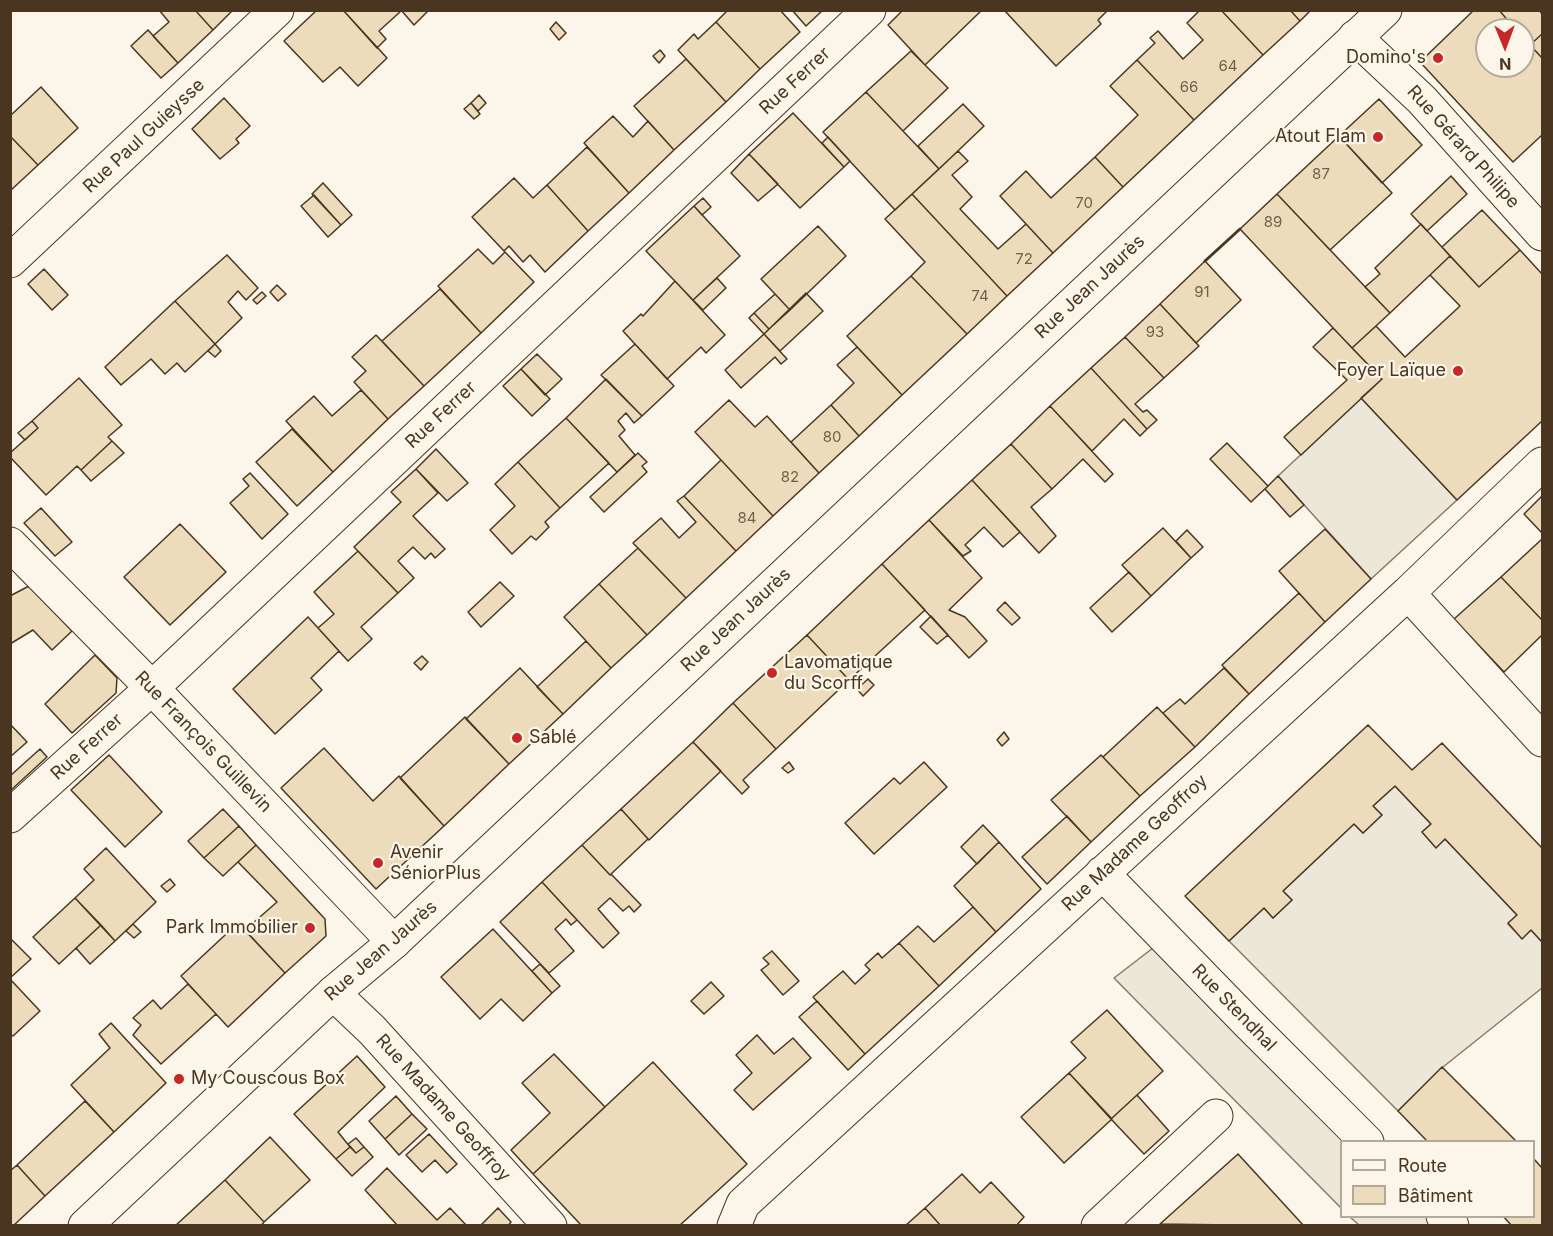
<!DOCTYPE html>
<meta charset="utf-8">
<style>
body{margin:0}
#map{position:relative;width:1553px;height:1236px;overflow:hidden;background:#fbf6e9;font-family:Inter,sans-serif}
canvas{display:block}
.frame{position:absolute;inset:0;border:12px solid #4a3520;pointer-events:none}
.legend{position:absolute;left:1340px;top:1140px;width:195px;height:78px;box-sizing:border-box;background:#fbf6e9;border:2px solid #b4a999;margin:0;padding:8px 10px;list-style:none;font-size:18px;color:#4a3520}
.legend li{display:flex;align-items:center;gap:12px;height:30px}
.legend b{width:30px;border:2px solid #b4a999}
.north{position:absolute;left:1475px;top:18px;width:60px;height:60px;box-sizing:border-box;background:#fbf6e9;border:2px solid #b4a999;border-radius:50%;rotate:179deg;font-size:16px;font-weight:700;line-height:24px;text-align:center;color:#4a3520}
.north::after{content:'';display:block;margin:auto;width:21px;height:27px;background:#c62828;clip-path:polygon(50% 0,100% 100%,50% 72%,0 100%)}
</style>
<div id="map">
<canvas width="1553" height="1236"></canvas>
<div class="frame"></div>
<ul class="legend">
<li><b style="height:8px;background:#fbf6e9"></b>Route</li>
<li><b style="height:16px;background:#ecdcbc"></b>Bâtiment</li>
</ul>
<div class="north">N</div>
</div>
<script>
const ctx = document.querySelector('canvas').getContext('2d');
ctx.lineJoin = 'round';
function fillPath(path, color) { ctx.fillStyle = color; ctx.fill(path, 'evenodd'); }
const shape = rows => new Path2D(rows.map(r => 'M' + r).join(''));
function trace(path, color, width, dash) { ctx.strokeStyle = color; ctx.lineWidth = width; ctx.lineCap = dash ? 'butt' : 'round'; ctx.setLineDash(dash || []); ctx.stroke(path); }
function write(font, color, halo, rows, align = 'center') {
  ctx.font = font + ' Inter,sans-serif'; ctx.lineWidth = 4.5; ctx.setLineDash([]); ctx.textBaseline = 'middle'; ctx.strokeStyle = halo; ctx.fillStyle = color; for (const [text, x, y, turn = 0] of rows) {
    ctx.save(); ctx.translate(x, y); ctx.rotate((+turn || 0) * Math.PI / 180); ctx.textAlign = isNaN(turn) ? turn : align; if (halo) ctx.strokeText(text, 0, 0); ctx.fillText(text, 0, 0); ctx.restore();
  }
}
const parking = shape([
 [1361,398,1457,500,1371,579,1278,476,1361,398],
 [1395,786,1431,824,1422,832,1436,847,1445,839,1517,915,1508,924,1522,938,1531,930,1542,942,1542,988,1443,1067,1398,1111,1229,941,1264,908,1273,918,1292,900,1283,891,1354,824,1363,833,1382,815,1373,806,1395,786],
 [1166,938,1369,1141,1342,1142,1341,1208,1114,978,1166,938],
 [1350,1217,1444,1217,1453,1225,1359,1225,1350,1217]
]);
fillPath(parking, '#ede7d9');
trace(parking, '#887966', 1.5);
const building = shape([
 [159,10,195,10,213,30,178,63,153,36,169,22,159,10],
 [195,10,233,10,213,30,195,10],
 [317,10,343,10,387,58,358,86,340,67,323,82,284,41,317,10],
 [343,10,401,10,401,11,379,31,386,39,377,48,343,10],
 [401,10,429,10,414,25,401,10],
 [728,10,780,10,800,32,760,69,716,22,728,10],
 [792,10,823,10,806,26,792,10],
 [903,10,982,10,925,65,888,25,903,10],
 [1108,10,1098,20,1101,24,1056,66,1005,11,1108,10],
 [1200,10,1221,10,1263,55,1194,120,1137,60,1155,43,1150,38,1158,31,1183,59,1203,40,1187,23,1200,10],
 [1221,10,1290,10,1300,21,1263,55,1221,10],
 [1290,10,1311,10,1300,21,1290,10],
 [1474,10,1499,10,1516,30,1487,30,1487,66,1523,66,1523,37,1542,58,1542,135,1513,162,1420,62,1474,10],
 [1499,10,1539,10,1542,14,1542,34,1530,45,1523,37,1523,30,1516,30,1499,10],
 [556,22,566,33,559,40,550,29,556,22],
 [716,22,760,69,726,102,678,50,694,34,698,39,716,22],
 [148,30,178,63,161,78,131,46,148,30],
 [1542,34,1542,58,1530,45,1542,34],
 [660,50,665,56,659,63,653,56,660,50],
 [911,51,948,88,903,131,866,92,911,51],
 [686,59,726,102,674,150,634,106,686,59],
 [1137,60,1194,120,1123,187,1095,157,1138,115,1110,86,1137,60],
 [41,87,78,128,38,165,10,136,10,116,41,87],
 [866,92,939,169,895,210,823,132,866,92],
 [479,95,486,103,478,111,471,103,479,95],
 [224,98,250,126,236,139,239,143,220,159,192,129,224,98],
 [1379,99,1422,145,1382,183,1339,136,1379,99],
 [471,103,480,114,474,119,464,109,471,103],
 [963,104,984,126,939,169,918,146,963,104],
 [793,113,844,167,800,208,749,154,793,113],
 [613,116,633,137,648,121,674,150,629,193,584,143,613,116],
 [10,136,38,165,10,191,10,136],
 [1339,136,1392,193,1330,250,1277,194,1339,136],
 [828,137,850,161,844,167,822,143,828,137],
 [587,147,629,193,588,231,547,185,587,147],
 [958,151,968,161,952,175,972,197,960,209,998,249,1026,224,1053,253,1007,296,912,194,958,151],
 [749,154,778,184,758,201,731,173,749,154],
 [1095,157,1123,187,1053,253,1000,196,1026,171,1051,198,1095,157],
 [1451,176,1467,194,1427,231,1411,214,1451,176],
 [514,178,533,198,547,185,588,231,545,272,530,255,523,262,509,246,504,251,472,217,514,178],
 [323,183,352,215,341,225,312,194,323,183],
 [912,194,1007,296,967,334,911,276,925,262,885,219,912,194],
 [1277,194,1390,313,1352,348,1240,229,1277,194],
 [314,195,341,225,328,237,301,206,314,195],
 [703,198,711,207,702,215,694,206,703,198],
 [694,206,740,256,693,300,646,251,694,206],
 [1482,210,1520,250,1479,287,1442,247,1482,210],
 [1421,224,1450,256,1390,313,1365,287,1380,274,1375,268,1421,224],
 [818,226,846,256,790,310,761,279,818,226],
 [478,249,493,264,505,252,534,282,481,333,438,286,478,249],
 [1520,250,1542,274,1542,421,1457,500,1361,398,1382,379,1352,348,1376,326,1405,357,1460,306,1430,275,1450,256,1479,287,1520,250],
 [227,255,258,288,246,300,238,291,228,302,242,318,215,344,175,301,227,255],
 [1205,261,1241,300,1196,343,1160,304,1205,261],
 [44,269,68,295,52,310,28,284,44,269],
 [911,276,967,334,902,395,847,336,911,276],
 [717,278,726,288,703,310,693,300,717,278],
 [675,281,725,335,706,353,701,347,667,379,623,331,641,314,643,316,675,281],
 [277,285,286,294,278,301,270,292,277,285],
 [440,289,481,333,424,386,382,341,440,289],
 [262,292,266,296,257,304,253,300,262,292],
 [806,293,823,311,780,351,764,334,806,293],
 [775,294,790,310,769,329,754,313,775,294],
 [175,301,215,344,185,372,177,363,165,374,151,359,121,385,105,367,175,301],
 [1160,304,1199,346,1164,378,1125,337,1160,304],
 [754,313,769,329,764,334,749,318,754,313],
 [1333,328,1382,379,1301,455,1284,437,1347,380,1313,347,1333,328],
 [764,334,787,359,781,364,775,357,741,388,725,370,764,334],
 [376,335,424,386,388,419,354,382,366,371,352,357,376,335],
 [1125,337,1164,378,1135,404,1143,412,1147,410,1157,420,1147,429,1091,368,1125,337],
 [215,344,221,351,215,357,208,351,215,344],
 [635,344,674,386,642,416,601,375,635,344],
 [857,347,902,395,859,436,831,405,854,383,837,365,857,347],
 [537,354,562,379,545,395,521,369,537,354],
 [1091,368,1147,429,1140,436,1124,419,1092,451,1050,406,1091,368],
 [521,369,550,399,532,416,503,386,521,369],
 [79,378,122,425,108,437,112,441,81,470,77,466,46,495,10,457,10,453,38,428,32,421,79,378],
 [606,379,642,416,634,423,626,413,618,421,625,430,619,436,635,455,617,472,566,418,606,379],
 [361,390,388,419,333,472,286,421,314,396,332,416,361,390],
 [729,400,755,427,767,416,819,473,773,516,695,432,729,400],
 [831,405,859,436,819,473,791,442,831,405],
 [1050,406,1113,474,1105,482,1083,459,1052,489,1011,444,1050,406],
 [566,418,609,463,560,508,518,462,566,418],
 [32,421,38,428,25,440,18,433,32,421],
 [292,429,333,472,297,506,256,462,292,429],
 [112,441,124,453,91,481,81,470,112,441],
 [1227,443,1268,486,1251,502,1210,459,1227,443],
 [1011,444,1052,489,1031,507,1056,536,1039,553,972,480,1011,444],
 [436,449,468,483,447,501,416,469,436,449],
 [638,453,647,462,642,466,647,472,604,512,590,497,638,453],
 [721,460,773,516,736,551,684,496,721,460],
 [518,462,560,508,545,522,549,527,536,540,531,536,512,554,490,530,515,506,495,484,518,462],
 [416,469,438,493,413,516,445,549,435,558,431,553,425,559,413,547,398,561,414,578,398,593,354,547,401,502,391,492,416,469],
 [250,473,288,514,262,539,230,503,249,486,243,479,250,473],
 [1278,476,1304,505,1290,517,1265,489,1278,476],
 [972,480,1020,532,1003,547,984,527,965,545,971,551,963,556,929,520,972,480],
 [684,496,736,551,686,598,633,543,661,518,679,538,696,522,677,501,684,496],
 [1542,496,1542,533,1524,514,1542,496],
 [41,508,72,542,55,556,24,523,41,508],
 [929,520,982,578,949,610,965,617,987,641,969,658,882,564,929,520],
 [180,524,226,572,170,625,124,577,180,524],
 [1163,528,1191,558,1151,596,1122,565,1163,528],
 [1325,529,1371,579,1325,622,1279,571,1325,529],
 [1187,530,1203,547,1191,558,1176,541,1187,530],
 [1542,539,1542,620,1501,577,1542,539],
 [638,548,686,598,647,635,599,584,638,548],
 [358,551,398,593,361,627,372,639,348,661,318,628,334,614,314,592,358,551],
 [882,564,925,610,849,680,807,635,882,564],
 [1129,572,1151,596,1112,632,1090,608,1129,572],
 [1501,577,1542,620,1542,635,1504,672,1454,619,1501,577],
 [500,582,514,596,481,627,468,612,500,582],
 [599,584,647,635,611,668,564,617,599,584],
 [29,586,72,631,52,650,33,630,10,644,10,596,29,586],
 [1299,593,1325,622,1249,694,1222,665,1299,593],
 [1005,602,1020,618,1012,625,997,610,1005,602],
 [931,616,948,635,937,644,920,627,931,616],
 [308,617,339,651,311,678,322,690,275,734,233,689,308,617],
 [807,635,849,680,776,749,733,703,807,635],
 [586,641,611,668,563,714,537,687,586,641],
 [95,655,117,678,116,693,72,733,45,704,95,655],
 [422,656,428,662,421,670,414,663,422,656],
 [520,668,563,714,509,764,466,719,520,668],
 [1224,668,1249,694,1195,747,1163,713,1180,699,1185,704,1224,668],
 [868,679,874,685,863,696,857,689,868,679],
 [733,703,776,749,743,780,749,787,742,794,693,742,733,703],
 [1157,707,1195,747,1140,796,1103,757,1157,707],
 [465,717,509,764,444,826,400,778,465,717],
 [10,724,27,742,10,757,10,724],
 [1368,725,1412,770,1442,743,1542,848,1542,942,1531,930,1522,939,1508,923,1517,915,1445,839,1436,848,1422,832,1431,824,1395,786,1373,806,1382,815,1363,833,1354,824,1283,891,1292,900,1273,918,1264,908,1229,941,1185,896,1368,725],
 [1004,732,1009,739,1002,746,997,740,1004,732],
 [693,742,721,771,649,840,621,809,693,742],
 [324,748,373,801,399,776,444,826,376,889,281,788,324,748],
 [40,749,47,757,10,791,10,776,40,749],
 [109,755,162,812,125,847,71,790,109,755],
 [1101,755,1140,796,1091,842,1051,800,1101,755],
 [789,762,794,769,788,773,782,768,789,762],
 [924,762,947,787,874,854,845,823,894,778,900,784,924,762],
 [223,809,239,826,204,858,188,841,223,809],
 [621,809,648,839,610,875,582,845,621,809],
 [1067,816,1091,842,1047,884,1022,857,1067,816],
 [983,825,999,842,977,864,961,847,983,825],
 [239,826,256,845,223,876,204,858,239,826],
 [999,842,1041,889,996,932,954,886,999,842],
 [256,845,325,919,326,936,285,973,245,930,277,902,238,862,256,845],
 [582,845,610,875,611,874,641,905,634,912,629,906,623,911,610,898,598,909,619,933,603,948,542,882,582,845],
 [106,848,156,902,115,941,75,898,94,880,84,869,106,848],
 [170,879,175,885,167,892,161,886,170,879],
 [542,882,577,920,571,925,566,919,555,929,574,951,549,973,500,922,542,882],
 [75,898,101,925,59,964,33,937,75,898],
 [973,907,996,932,939,986,899,943,918,926,934,942,973,907],
 [238,923,285,973,228,1027,181,976,238,923],
 [133,924,141,932,134,938,126,931,133,924],
 [101,925,115,941,90,964,76,948,101,925],
 [493,929,552,993,523,1021,501,999,480,1019,441,977,493,929],
 [10,938,31,959,10,978,10,938],
 [899,943,939,986,865,1054,813,997,843,971,855,984,870,970,865,965,878,953,882,958,899,943],
 [772,951,799,981,783,995,761,970,769,964,763,958,772,951],
 [540,964,560,986,552,993,532,971,540,964],
 [10,979,40,1011,13,1036,10,1034,10,979],
 [711,982,724,996,704,1014,691,1001,711,982],
 [188,984,216,1014,161,1064,133,1035,141,1025,133,1018,153,1000,161,1009,188,984],
 [817,1001,865,1054,848,1070,799,1017,817,1001],
 [1107,1010,1163,1071,1111,1119,1069,1073,1086,1058,1071,1042,1107,1010],
 [111,1023,166,1083,114,1132,71,1085,110,1048,99,1034,111,1023],
 [757,1035,774,1054,793,1038,811,1058,753,1110,734,1090,752,1073,736,1055,757,1035],
 [554,1054,605,1107,533,1174,511,1150,550,1113,522,1083,554,1054],
 [357,1056,385,1087,338,1132,350,1147,336,1159,294,1114,357,1056],
 [653,1062,747,1164,679,1226,582,1226,533,1174,653,1062],
 [1442,1067,1517,1142,1428,1142,1398,1111,1442,1067],
 [1069,1073,1112,1119,1064,1163,1021,1117,1069,1073],
 [1137,1095,1169,1131,1144,1154,1111,1119,1137,1095],
 [396,1096,412,1114,385,1139,369,1121,396,1096],
 [85,1101,114,1132,45,1196,17,1165,85,1101],
 [412,1114,427,1129,399,1155,385,1139,412,1114],
 [429,1134,457,1164,447,1173,435,1160,422,1172,406,1155,429,1134],
 [270,1137,310,1180,264,1222,225,1180,270,1137],
 [356,1138,364,1147,356,1153,348,1144,356,1138],
 [350,1147,356,1153,364,1147,373,1157,352,1176,336,1159,350,1147],
 [1238,1154,1304,1226,1160,1224,1238,1154],
 [1534,1159,1542,1168,1542,1226,1512,1226,1503,1216,1534,1216,1534,1159],
 [17,1165,45,1196,13,1226,10,1226,10,1171,17,1165],
 [387,1168,437,1220,450,1208,467,1226,398,1226,365,1190,387,1168],
 [962,1174,980,1193,991,1182,1024,1217,1016,1226,941,1226,925,1208,962,1174],
 [225,1180,264,1222,261,1226,175,1226,225,1180],
 [498,1208,511,1222,508,1226,480,1226,498,1208],
 [925,1208,941,1226,905,1226,925,1208]
]);
fillPath(building, '#ecdcbc');
trace(building, '#4a3520', 1.5);
const minor = shape([
 [1355,37,1422,100,1542,234],
 [10,261,277,10],
 [10,544,152,688,394,942],
 [1408,593,1542,740],
 [10,816,152,688,869,10],
 [1102,873,1247,1022,1367,1142],
 [333,993,372,1030,550,1226],
 [1443,1216,1452,1226],
 [734,1226,743,1204,1408,593,1542,464],
 [1098,1226,1216,1116]
]);
const major = shape([
 [85,1226,333,993,394,942,1385,10]
]);
trace(minor, '#4a3520', 35);
trace(major, '#4a3520', 35);
trace(minor, '#fbf6e9', 33);
trace(major, '#fbf6e9', 33);
trace(shape([
 [1205,261,1240,229]
]), '#4a3520', 3);
for (const [x, y, r, color] of [
 [1438,58,6,"#c62828"],
 [1378,137,6,"#c62828"],
 [1458,371,6,"#c62828"],
 [772,673,6,"#c62828"],
 [517,738,6,"#c62828"],
 [378,863,6,"#c62828"],
 [310,928,6,"#c62828"],
 [179,1079,6,"#c62828"]
]) { const dot = new Path2D(); dot.arc(x, y, r, 0, 2 * Math.PI); ctx.fillStyle = color; ctx.fill(dot); trace(dot, '#fbf6e9', 2); }
write('15px', '#725f47', null, [
 ["64",1228,66],
 ["66",1189,87],
 ["87",1321,174],
 ["70",1084,203],
 ["89",1273,222],
 ["72",1024,259],
 ["91",1202,292],
 ["74",980,296],
 ["93",1155,332],
 ["80",832,437],
 ["82",790,477],
 ["84",747,518]
]);
write('18px', '#4a3520', '#fbf6e9', [
 ["Domino's",1426,58],
 ["Atout Flam",1366,137],
 ["Foyer Laïque",1446,371],
 ["Lavomatique",784,663,"left"],
 ["du Scorff",784,684,"left"],
 ["Sablé",529,738,"left"],
 ["Avenir",390,853,"left"],
 ["SéniorPlus",390,874,"left"],
 ["Park Immobilier",298,928],
 ["My Couscous Box",191,1079,"left"]
], 'right');
write('18px', '#4a3520', '#fbf6e9', [
 ["Rue Ferrer",795,81,-43],
 ["Rue Paul Guieysse",144,136,-43],
 ["Rue Gérard Philipe",1463,147,48],
 ["Rue Jean Jaurès",1090,287,-43],
 ["Rue Ferrer",441,415,-43],
 ["Rue Jean Jaurès",736,620,-43],
 ["Rue François Guillevin",203,742,46],
 ["Rue Ferrer",87,747,-42],
 ["Rue Madame Geoffroy",1135,843,-43],
 ["Rue Jean Jaurès",381,951,-41],
 ["Rue Stendhal",1234,1008,46],
 ["Rue Madame Geoffroy",443,1108,48]
]);
</script>
